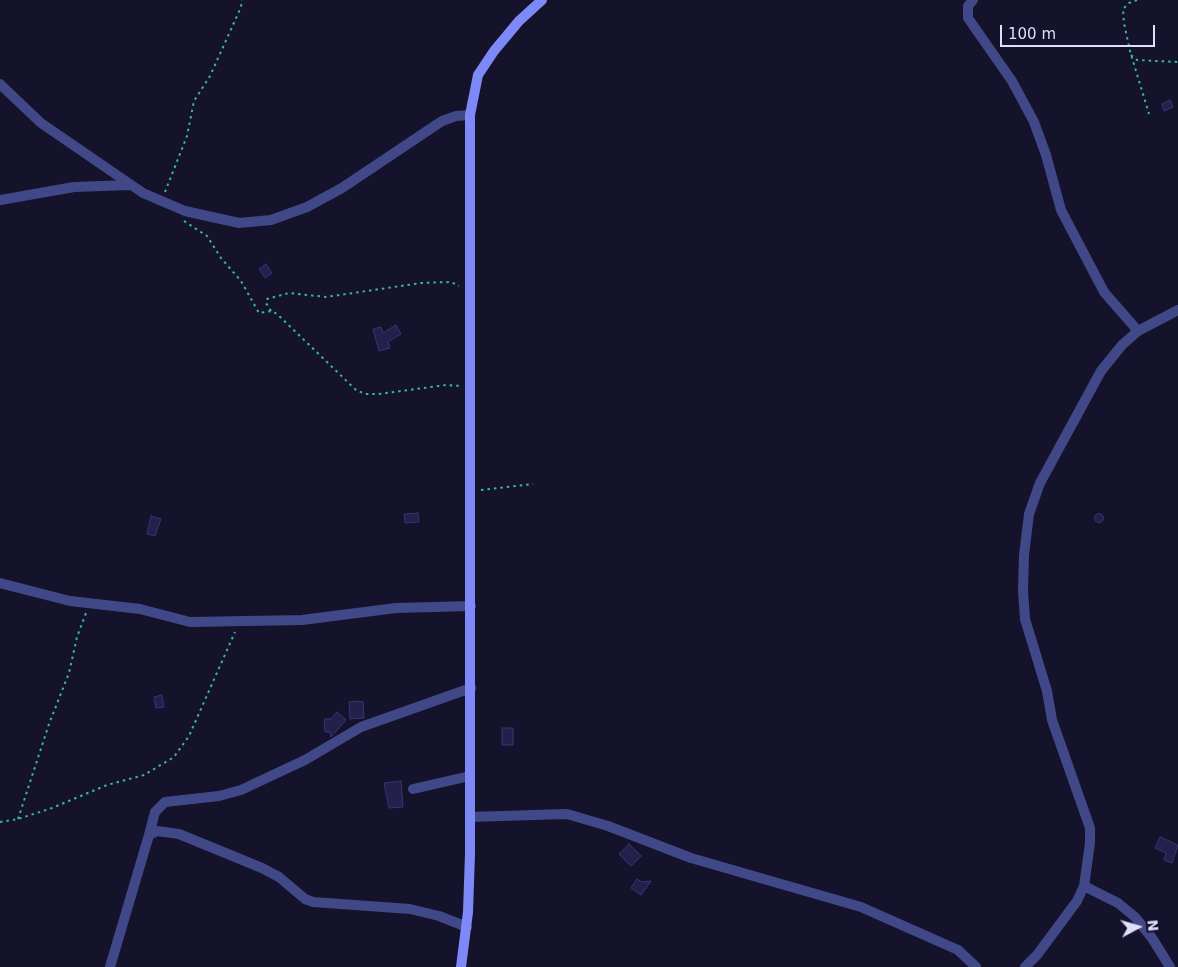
<!DOCTYPE html>
<style>
body{margin:0}
#map{position:relative;width:1178px;height:967px;overflow:hidden;background:#14132b;font-family:"DejaVu Sans",sans-serif}
canvas{display:block}
.north{position:absolute;left:1113px;top:902px;width:50px;height:50px;-webkit-text-stroke:4px #14132b;paint-order:stroke;rotate:84deg;font-size:14px;font-weight:700;line-height:20px;text-align:center;color:#dfdffd}
.north::after{content:'';display:block;margin:auto;width:18px;height:22px;background:#dfdffd;clip-path:polygon(50% 0,100% 100%,50% 72%,0 100%)}
.scale{position:absolute;left:1000px;top:25px;width:155px;height:22px;box-sizing:border-box;border:2px solid #dfdffd;border-top:0;padding-left:6px;font-size:15px;line-height:18px;white-space:nowrap;color:#dfdffd;-webkit-text-stroke:4px #14132b;paint-order:stroke}
</style>
<div id="map">
<canvas width="1178" height="967"></canvas>
<div class="north">N</div>
<div class="scale">100 m</div>
</div>
<script>
const ctx = document.querySelector('canvas').getContext('2d');
ctx.lineJoin = 'round';
function fillPath(path, color) { ctx.fillStyle = color; ctx.fill(path, 'evenodd'); }
const shape = rows => new Path2D(rows.map(r => 'M' + r).join(''));
function trace(path, color, width, dash) { ctx.strokeStyle = color; ctx.lineWidth = width; ctx.lineCap = dash ? 'butt' : 'round'; ctx.setLineDash(dash || []); ctx.stroke(path); }
const building = shape([
 [1170,100,1173,107,1164,111,1162,104,1170,100],
 [266,264,272,273,265,278,259,269,266,264],
 [396,325,401,334,388,342,390,348,379,351,373,329,381,327,383,333,396,325],
 [418,513,419,522,405,523,404,514,418,513],
 '1094.5 518a4.5 4.5 0 1 1 9 0a4.5 4.5 0 1 1-9 0Z',
 [151,516,161,519,155,536,147,534,151,516],
 [162,695,164,707,156,708,154,697,162,695],
 [357,701,363,702,364,718,350,719,349,702,357,701],
 [337,712,346,720,331,737,330,732,325,732,324,719,331,719,337,712],
 [502,728,513,728,513,745,502,745,502,728],
 [401,781,403,807,389,808,384,783,401,781],
 [1160,837,1178,845,1172,863,1164,860,1166,853,1155,848,1160,837],
 [629,844,641,856,631,866,619,854,629,844],
 [637,879,642,882,651,881,641,895,631,888,637,879]
]);
fillPath(building, '#23204b');
trace(building, '#383475', 1);
trace(shape([
 [1137,0,1129,3,1123,9,1124,23,1130,51,1149,114],
 [1131,55,1137,60,1178,62],
 [165,192,187,136,194,101,210,76,241,7,242,0],
 [184,221,207,236,221,258,241,281,259,313,272,311,277,314,356,390,365,394,379,394,446,385,461,386],
 [271,311,266,303,267,299,289,293,326,297,421,283,451,282,459,286],
 [481,490,533,484],
 [18,819,49,724,69,673,77,637,86,613],
 [0,822,18,819,52,808,107,785,144,775,174,757,189,736,235,632]
]), '#39b79e', 2, [2.5, 4]);
trace(shape([
 [973,0,968,6,968,18,1012,81,1034,122,1046,155,1061,210,1104,292,1138,331],
 [0,84,41,123,143,193,185,211,239,223,271,220,307,207,342,188,442,121,456,116,470,115],
 [0,200,74,187,130,185],
 [0,583,70,601,140,609,190,622,302,620,396,608,471,606],
 [413,789,470,776],
 [470,817,567,814,608,826,691,858,861,907,958,950,976,967],
 [149,835,155,812,165,802,219,796,241,790,305,760,361,727,471,688],
 [1084,886,1118,903,1135,917,1152,938,1170,967],
 [110,967,149,835,157,831,179,834,262,868,279,877,305,899,313,902,410,909,439,916,467,927],
 [1025,967,1037,955,1077,901,1084,886,1090,843,1090,828,1052,720,1047,691,1025,619,1023,591,1024,555,1029,514,1040,483,1101,371,1122,345,1138,331,1178,310]
]), '#414887', 10);
trace(shape([
 [461,967,468,912,470,854,470,115,478,75,494,51,519,21,542,0]
]), '#7c89f7', 10);
</script>
